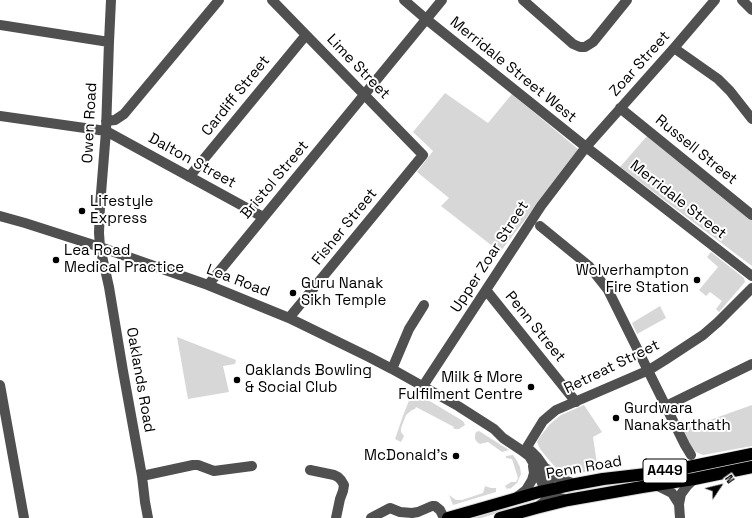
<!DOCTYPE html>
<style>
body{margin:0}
#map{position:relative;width:752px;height:518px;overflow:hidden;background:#fff;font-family:"Space Grotesk",sans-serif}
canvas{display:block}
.north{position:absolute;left:700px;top:466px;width:40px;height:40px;-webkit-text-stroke:3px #fff;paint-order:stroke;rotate:55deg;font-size:11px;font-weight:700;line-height:16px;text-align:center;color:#000}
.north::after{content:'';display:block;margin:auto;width:14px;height:18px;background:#000;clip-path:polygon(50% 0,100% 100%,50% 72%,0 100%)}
</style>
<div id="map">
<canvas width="752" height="518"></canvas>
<div class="north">N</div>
</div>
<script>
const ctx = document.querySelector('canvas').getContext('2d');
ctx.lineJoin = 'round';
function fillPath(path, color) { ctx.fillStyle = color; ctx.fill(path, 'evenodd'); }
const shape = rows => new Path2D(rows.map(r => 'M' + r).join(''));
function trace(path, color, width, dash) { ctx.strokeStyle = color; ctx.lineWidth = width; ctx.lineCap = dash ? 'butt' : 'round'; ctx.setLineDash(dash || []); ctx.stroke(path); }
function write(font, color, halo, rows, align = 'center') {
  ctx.font = font + ' "Space Grotesk",sans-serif'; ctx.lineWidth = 4; ctx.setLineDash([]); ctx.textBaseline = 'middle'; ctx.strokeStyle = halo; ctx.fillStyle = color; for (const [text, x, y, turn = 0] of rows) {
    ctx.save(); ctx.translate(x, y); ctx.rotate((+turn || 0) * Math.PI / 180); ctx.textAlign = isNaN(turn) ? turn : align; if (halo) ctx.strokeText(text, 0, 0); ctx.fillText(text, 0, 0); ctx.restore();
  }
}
fillPath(shape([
 [445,93,488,123,512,94,579,150,500,252,441,206,449,198,417,172,433,151,413,132],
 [647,136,752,220,752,266,620,167],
 [711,252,744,278,745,282,719,312,716,309,722,301,710,292,706,296,699,290,718,267,707,257],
 [660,306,666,318,637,334,632,323],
 [177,337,236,360,235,364,223,366,229,392,188,399],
 [413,391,463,421,465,425,459,429,455,429,453,428,454,427,416,407,415,409,412,410,406,415,401,428,401,432,404,436,401,442,395,439,404,413],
 [584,405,602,432,593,437,598,471,565,474,558,470,549,460,540,449,537,442,539,438,550,424,561,415],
 [752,405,752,446,703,455,696,452,690,447,682,430],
 [479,431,509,450,502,452,488,442,480,444,477,442,475,439,475,435,476,432],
 [513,455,517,461,520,467,521,474,517,483,510,489,509,488,507,489,505,486,511,482,516,482,518,478,512,459,506,458,506,456],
 [485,486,491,488,496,488,496,492,453,505,449,495,453,498,456,500,462,500,483,493],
 [508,507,509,510,481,518,469,518]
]), '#d7d7d7');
const highway = shape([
 [448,518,539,492,576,484,603,479,664,472,752,454],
 [500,518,536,508,568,500,642,487,694,479,752,467]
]);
trace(highway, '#dbdbdb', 14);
trace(shape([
 [111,0,109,42,106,131,100,206,99,233,100,247,109,287,123,371,142,476,145,502,148,518],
 [272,0,423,155,289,318],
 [404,0,426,19,586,147,752,276],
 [523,0,573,44,580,47,585,47,593,42,627,0],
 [742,0,752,10],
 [0,25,109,42],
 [674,48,718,79,730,91,752,119],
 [620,108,752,215],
 [0,116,106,131,263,217],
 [106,121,115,120,124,114,219,0],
 [189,177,306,35],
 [0,216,25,223,100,247,208,285,289,318,369,357,392,369,458,406,494,429,503,438,521,450,529,456,535,466,542,483,553,493,559,498,568,500],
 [540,226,589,266,608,290,685,445,691,455],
 [208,285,442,0],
 [486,290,576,402],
 [392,369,409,329,424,305],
 [0,385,24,518],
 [423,386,541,206,586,147,674,48,715,0],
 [666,406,752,364],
 [527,447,543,421,550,415,556,410,649,370,665,360,703,335,718,322,752,288],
 [531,451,537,457,547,471,549,477,550,485,547,496,544,502,536,508],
 [547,469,553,475,560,479,576,484],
 [310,470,334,475,338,477,341,480,344,485,343,491,340,499,336,518],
 [142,476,193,465,198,465,214,471,252,466],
 [656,485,672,493,679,504],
 [517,497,526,490,532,480,534,473,533,466],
 [371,518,390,508,400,512,412,513,418,512,432,506,435,506,440,510,444,518],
 [680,518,679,504,681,494,687,486,694,479]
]), '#505050', 10);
trace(highway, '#000', 12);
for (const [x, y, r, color] of [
 [82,211,4,"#000"],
 [56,260,4,"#000"],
 [697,280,4,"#000"],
 [293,293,4,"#000"],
 [237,380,4,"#000"],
 [531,387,4,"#000"],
 [616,418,4,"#000"],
 [456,456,4,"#000"]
]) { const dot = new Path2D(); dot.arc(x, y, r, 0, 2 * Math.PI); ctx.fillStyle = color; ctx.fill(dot); trace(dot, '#fff', 1.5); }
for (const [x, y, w] of [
 [665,471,44]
]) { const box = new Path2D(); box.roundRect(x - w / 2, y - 12, w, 24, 3); ctx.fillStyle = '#fff'; ctx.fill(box); trace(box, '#000', 1); }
write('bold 14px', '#000', null, [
 ["A449",665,471]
]);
write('15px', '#000', '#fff', [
 ["Zoar Street",640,64,-48],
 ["Lime Street",358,67,46],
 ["Merridale Street West",513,70,39],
 ["Cardiff Street",236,96,-51],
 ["Owen Road",90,123,-87],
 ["Russell Street",696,150,39],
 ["Dalton Street",192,161,29],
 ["Bristol Street",275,180,-50],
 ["Merridale Street",678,200,38],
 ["Fisher Street",345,227,-51],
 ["Upper Zoar Street",490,257,-57],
 ["Lea Road",238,281,21],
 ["Penn Street",535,327,51],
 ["Retreat Street",612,367,-26],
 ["Oaklands Road",140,380,80],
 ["Penn Road",584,468,-10]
]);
write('15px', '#000', '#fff', [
 ["Lifestyle",90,202],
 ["Express",90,219],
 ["Lea Road",64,251],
 ["Medical Practice",64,268],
 ["Wolverhampton",689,271,"right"],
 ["Fire Station",689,288,"right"],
 ["Guru Nanak",301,284],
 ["Sikh Temple",301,301],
 ["Oaklands Bowling",245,371],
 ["& Social Club",245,388],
 ["Milk & More",523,378,"right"],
 ["Fulfilment Centre",523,395,"right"],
 ["Gurdwara",624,409],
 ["Nanaksarthath",624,426],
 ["McDonald's",448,456,"right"]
], 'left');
</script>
